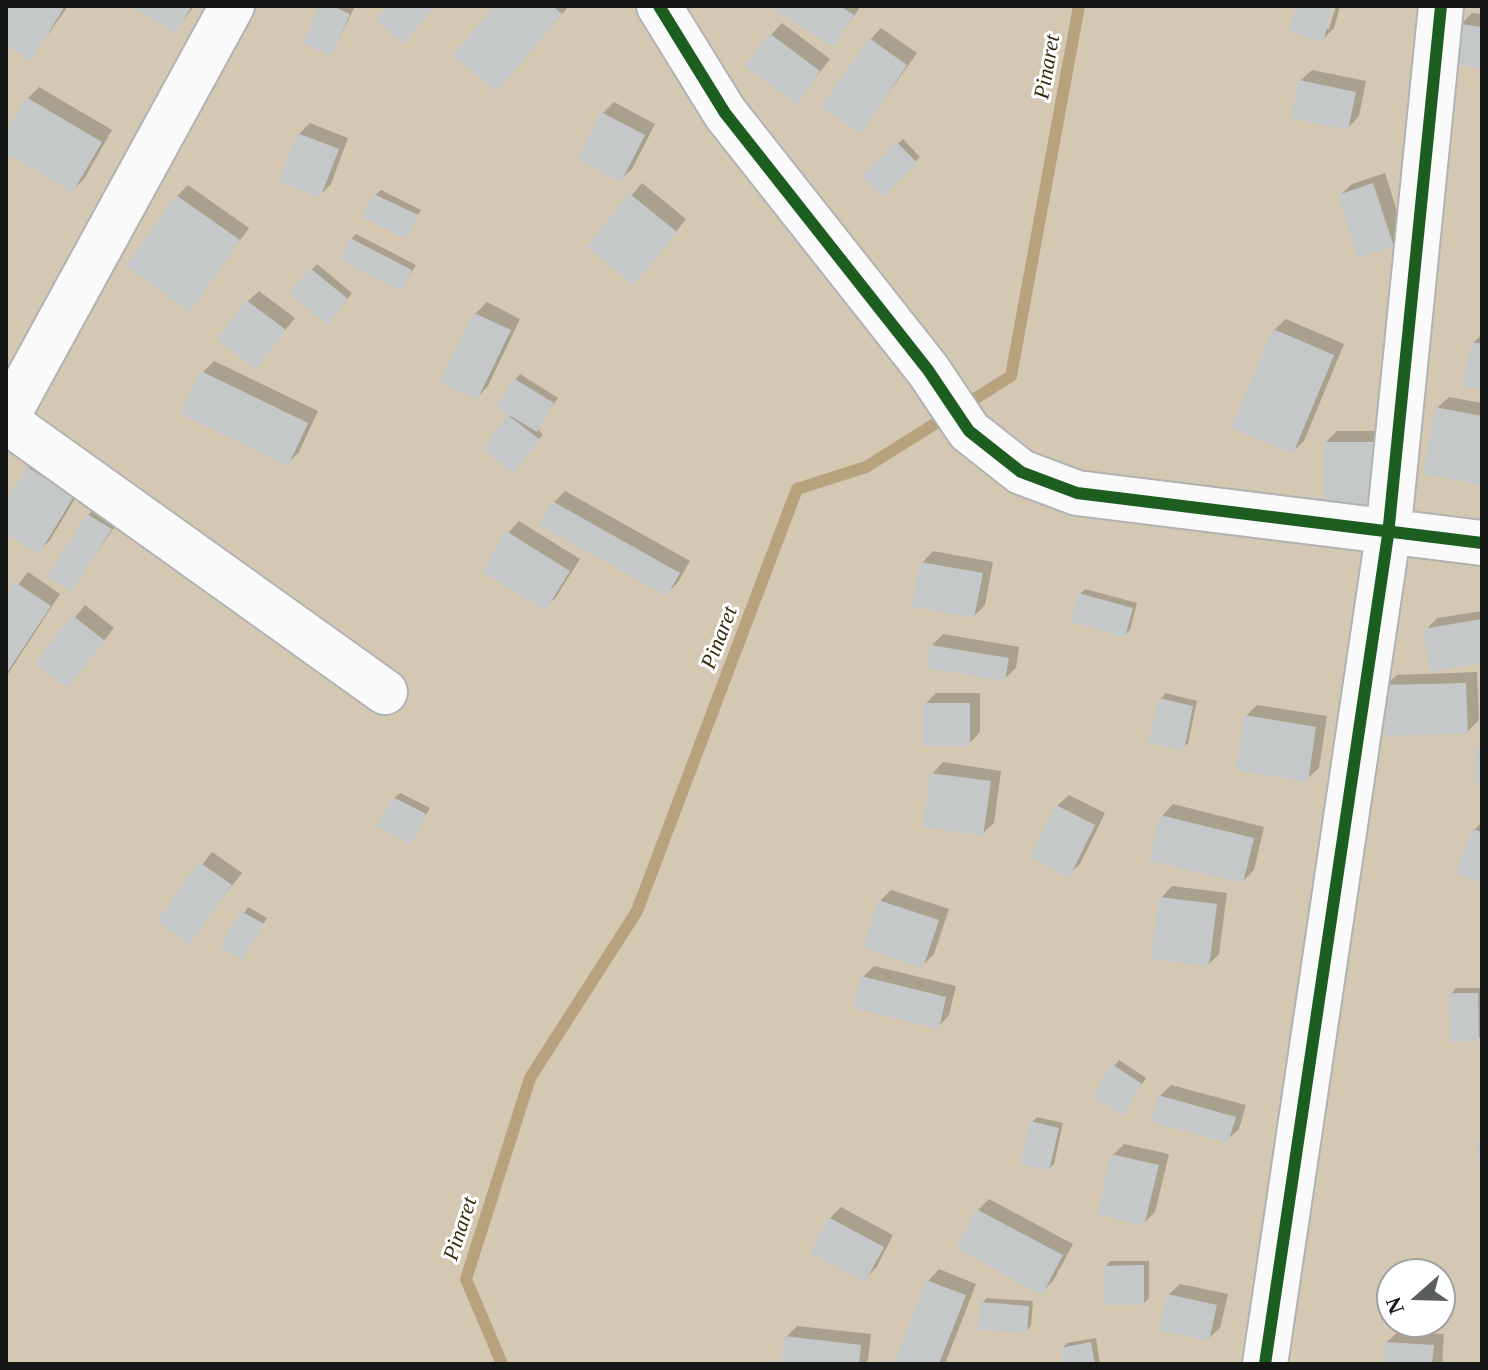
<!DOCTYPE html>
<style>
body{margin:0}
#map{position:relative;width:1488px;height:1370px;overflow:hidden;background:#dee1e2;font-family:"Times New Roman",serif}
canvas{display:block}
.frame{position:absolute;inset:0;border:8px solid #151717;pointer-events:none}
.north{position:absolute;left:1376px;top:1258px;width:80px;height:80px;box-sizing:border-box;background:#fff;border:2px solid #a1a2a2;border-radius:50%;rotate:250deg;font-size:22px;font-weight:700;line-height:32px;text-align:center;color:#151717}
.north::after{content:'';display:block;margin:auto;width:28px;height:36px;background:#5b5e5e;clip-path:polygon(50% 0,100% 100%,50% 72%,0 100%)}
</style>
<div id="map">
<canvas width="1488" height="1370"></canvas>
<div class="frame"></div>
<div class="north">N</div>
</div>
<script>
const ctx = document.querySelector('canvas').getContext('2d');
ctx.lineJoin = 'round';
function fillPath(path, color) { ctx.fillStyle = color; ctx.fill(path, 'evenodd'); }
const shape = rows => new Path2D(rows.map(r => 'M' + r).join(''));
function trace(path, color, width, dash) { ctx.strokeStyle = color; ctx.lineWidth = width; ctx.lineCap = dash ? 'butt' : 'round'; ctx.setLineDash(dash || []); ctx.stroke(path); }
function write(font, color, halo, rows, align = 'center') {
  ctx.font = font + ' "Times New Roman",serif'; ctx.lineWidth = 6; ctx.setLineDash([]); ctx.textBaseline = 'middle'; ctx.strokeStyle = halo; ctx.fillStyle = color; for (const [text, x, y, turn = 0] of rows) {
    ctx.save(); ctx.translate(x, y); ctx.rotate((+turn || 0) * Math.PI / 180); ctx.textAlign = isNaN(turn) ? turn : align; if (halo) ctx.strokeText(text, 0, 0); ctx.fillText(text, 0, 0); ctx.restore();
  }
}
fillPath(shape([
 [6,6,1482,6,1482,1364,6,1364],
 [1392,1274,1440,1274,1440,1322,1392,1322]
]), '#d5c8b2');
fillPath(shape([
 [13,6,68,6,31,58,6,43,6,17],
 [135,6,194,6,175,31],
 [321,6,354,8,332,54],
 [497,6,569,6,507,78],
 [779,6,861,6,833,45],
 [1298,6,1331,6,1325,29,1329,29,1336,6,1340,6,1334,28,1322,40],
 [1472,13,1482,14,1482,66,1461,24],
 [782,23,830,59,797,102,771,35],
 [881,28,917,53,861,131,870,40],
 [1312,70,1366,81,1359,116,1348,128,1300,81],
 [39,87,112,130,84,179,73,190,6,151,6,136,28,98],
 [614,102,655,124,632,169,620,180,603,113],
 [310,123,348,138,331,184,320,195,299,134],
 [903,139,920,157,882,194,865,176],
 [1385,173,1404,234,1393,245,1340,195,1352,184],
 [642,183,686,219,645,271,590,246],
 [188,185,249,228,190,309,177,196],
 [381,190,421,210,405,236,375,195],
 [356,234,416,265,401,289,351,239],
 [317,264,352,293,332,317,292,293],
 [259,291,295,318,256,366,247,302],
 [487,302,520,319,488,386,477,398,475,314],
 [1286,319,1344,344,1304,441,1292,452,1274,330],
 [1482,334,1482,388,1473,343],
 [214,361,318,411,299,452,287,464,203,372],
 [520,374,558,398,537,429,543,434,518,466,484,448,511,414,515,380],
 [1449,397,1482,403,1482,483,1437,408],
 [1337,431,1384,431,1384,495,1326,442],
 [40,457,84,484,50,540,39,551,6,531,6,506,28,469],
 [565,491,690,561,678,582,667,594,554,502],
 [100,504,121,518,71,589,88,515],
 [519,521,580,559,556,597,545,608,508,533],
 [933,551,993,562,985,605,974,616,922,563],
 [28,572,60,594,6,677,6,600],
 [1085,589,1137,603,1130,630,1125,635,1080,594],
 [85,605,114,628,67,686,38,663],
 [1482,611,1482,661,1432,669,1426,630,1437,618],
 [943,634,1019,647,1016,668,1004,679,932,645],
 [1477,672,1479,720,1468,731,1385,686,1397,675],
 [936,693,980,693,980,732,969,744,925,704],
 [1166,693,1197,701,1188,743,1183,749,1160,699],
 [1257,705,1327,716,1319,768,1307,779,1246,716],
 [943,762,1001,771,994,823,982,834,932,774],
 [400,793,430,808,410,842,394,798],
 [1069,795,1105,813,1080,864,1068,875,1057,806],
 [1173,804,1264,827,1254,870,1243,881,1162,816],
 [1482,822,1482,881,1474,830],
 [212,852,242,873,188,942,159,921],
 [1172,886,1227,893,1219,954,1208,965,1161,898],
 [891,890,949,909,934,954,923,965,880,901],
 [248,907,267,918,242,958,223,946],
 [874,966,956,986,949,1015,938,1027,863,977],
 [1456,988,1482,988,1482,1035,1478,1039,1451,994],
 [1119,1060,1146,1078,1126,1108,1114,1066],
 [1171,1085,1246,1105,1239,1129,1227,1140,1160,1096],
 [1037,1117,1063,1123,1054,1164,1048,1169,1032,1122],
 [1124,1144,1169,1154,1155,1212,1144,1223,1113,1155],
 [989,1199,1073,1244,1053,1281,1042,1292,978,1210],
 [841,1207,893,1235,876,1268,865,1279,829,1219],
 [1110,1261,1149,1261,1149,1298,1144,1303,1105,1267],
 [939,1269,976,1284,945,1364,901,1364,928,1281],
 [1180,1284,1228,1294,1220,1328,1208,1339,1168,1295],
 [987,1298,1033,1301,1031,1326,1026,1331,982,1303],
 [797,1326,871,1334,868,1360,865,1364,784,1364,786,1337],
 [1399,1331,1444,1334,1442,1364,1386,1364,1387,1342],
 [1096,1338,1100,1364,1065,1364,1062,1349,1067,1343]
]), '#0003');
trace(shape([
 [502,1364,466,1279,530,1078,637,911,797,489,866,467,1011,376,1079,6]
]), '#b7a27e', 12);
fillPath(shape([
 [10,6,65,6,31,61,6,45,6,13],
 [132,6,192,6,175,33],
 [319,6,332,6,350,14,332,56,303,44],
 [387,6,435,6,404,44,376,20],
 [495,6,553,6,562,14,496,92,453,55],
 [776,6,840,6,854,15,833,47,774,10],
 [1296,6,1333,6,1323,42,1289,32],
 [1459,24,1482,27,1482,68,1453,65],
 [769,33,820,71,797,104,745,67],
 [869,38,907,65,861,134,821,107],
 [1299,80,1356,92,1348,130,1291,118],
 [26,97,102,142,73,192,6,153,6,132],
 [601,112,645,135,621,182,577,159],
 [297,133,339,149,320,198,279,181],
 [897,142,917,163,882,197,862,176],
 [1373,183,1394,247,1358,258,1338,195],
 [629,193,677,232,634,285,587,247],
 [374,194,418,215,406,239,362,217],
 [176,195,240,240,190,312,126,266],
 [350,238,412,270,402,291,339,259],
 [310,268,348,299,327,325,289,293],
 [246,300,286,330,256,369,217,339],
 [474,313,511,330,477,400,440,382],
 [1273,329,1334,355,1293,454,1231,428],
 [1472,342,1482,344,1482,390,1462,386],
 [201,371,308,423,288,466,180,414],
 [513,378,554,403,537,432,496,407],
 [1435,407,1482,416,1482,485,1423,474],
 [508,415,540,440,513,473,482,449],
 [1324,442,1374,442,1373,509,1324,508],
 [27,467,74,496,39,554,6,534,6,502],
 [552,501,680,573,667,596,539,525],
 [87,514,112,529,71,592,47,576],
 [506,531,570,571,545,611,482,571],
 [920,562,983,573,974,618,912,607],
 [15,582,51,606,6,674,6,596],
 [1078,593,1133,608,1125,637,1071,622],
 [72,615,105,641,67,688,35,663],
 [1481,619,1482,663,1430,672,1423,629],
 [930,645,1009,658,1005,681,927,668],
 [1466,683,1468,733,1385,736,1383,685],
 [1159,698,1193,706,1184,751,1148,743],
 [923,703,970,703,970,746,923,746],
 [1244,715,1316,727,1308,782,1236,770],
 [1475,747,1482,747,1482,785,1474,784],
 [930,773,991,781,983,836,923,827],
 [393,797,426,814,411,844,377,827],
 [1056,805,1095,825,1069,878,1030,857],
 [1160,815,1254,838,1243,883,1149,861],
 [1472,829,1482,832,1482,883,1456,874],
 [199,862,232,885,189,945,157,921],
 [1159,897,1217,904,1209,967,1151,959],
 [878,900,939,920,923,968,863,948],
 [241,911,264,924,242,960,220,947],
 [861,976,946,997,939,1029,853,1008],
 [1449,993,1478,993,1479,1041,1450,1042],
 [1112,1064,1142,1084,1122,1116,1092,1096],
 [1158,1095,1236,1117,1228,1143,1151,1122],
 [1030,1121,1059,1128,1049,1171,1020,1164],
 [1476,1140,1482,1140,1482,1169,1480,1170],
 [1111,1154,1159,1165,1144,1226,1097,1214],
 [976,1209,1063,1255,1042,1295,956,1248],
 [828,1217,884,1247,865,1282,810,1253],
 [1144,1265,1144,1305,1103,1305,1103,1266],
 [926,1280,966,1295,939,1364,894,1364],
 [1167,1294,1217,1305,1209,1341,1159,1330],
 [980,1302,1029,1306,1027,1333,978,1330],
 [784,1336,861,1345,859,1364,781,1364],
 [1091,1342,1095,1364,1063,1364,1060,1348],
 [1385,1342,1434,1345,1432,1364,1384,1364]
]), '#c5c8c8');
const minor = shape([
 [659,6,725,113,928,370,969,431,1021,472,1077,493,1482,543],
 [6,419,232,6],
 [6,421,385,692],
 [1265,1364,1388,535,1441,6]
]);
trace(minor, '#b1b3b3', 48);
trace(minor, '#fafafb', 44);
trace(shape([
 [659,6,725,113,928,370,969,431,1021,472,1077,493,1482,543],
 [1265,1364,1388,535,1441,6]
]), '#1b5e20', 12);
write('italic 22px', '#392b12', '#fff', [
 ["Pinaret",1048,67,-80],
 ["Pinaret",720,638,-69],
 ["Pinaret",461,1229,-72]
]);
</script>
